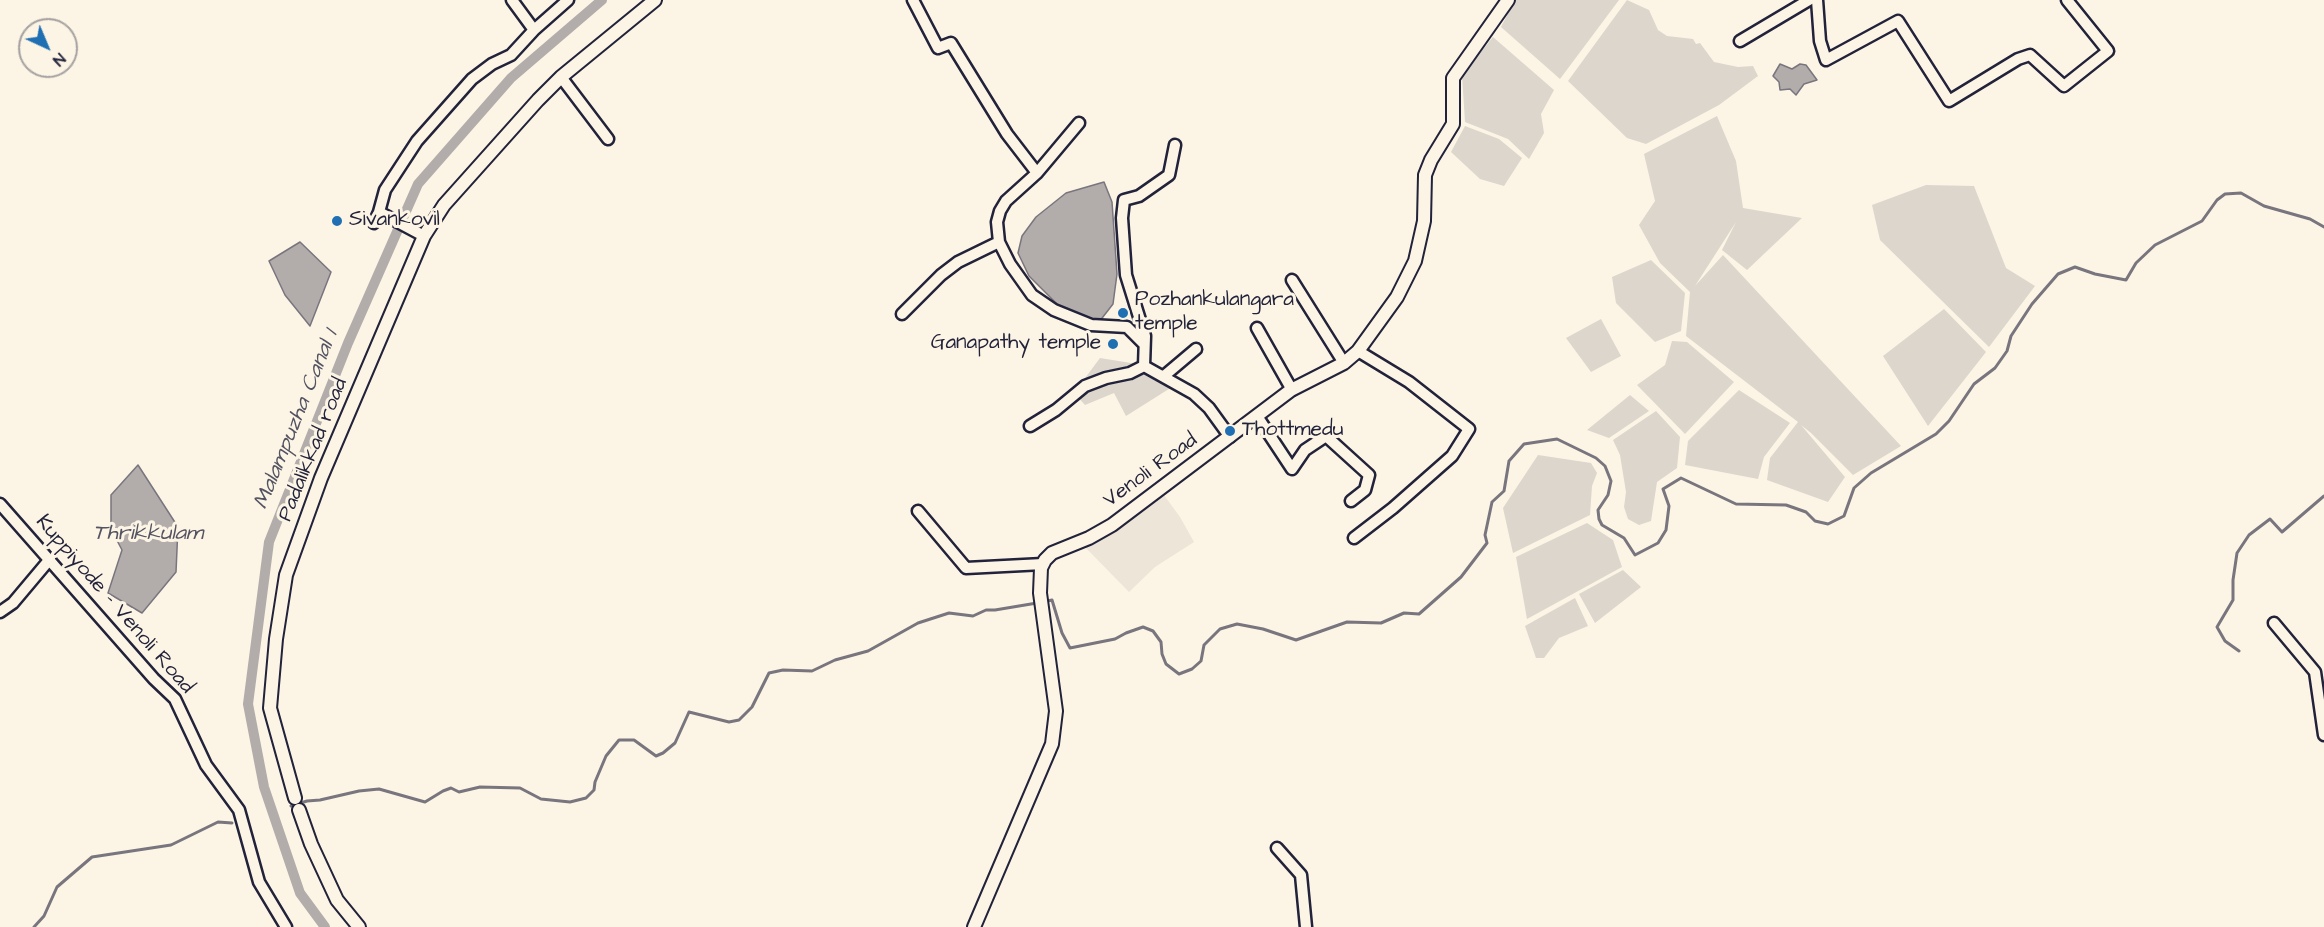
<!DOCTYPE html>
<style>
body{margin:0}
#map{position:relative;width:2324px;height:927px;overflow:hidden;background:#fcf5e5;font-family:"Architects Daughter",sans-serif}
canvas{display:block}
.north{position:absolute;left:18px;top:18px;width:60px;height:60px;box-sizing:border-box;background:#fcf5e5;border:2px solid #a5a1a1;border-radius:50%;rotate:136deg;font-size:16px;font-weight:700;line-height:24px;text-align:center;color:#22223b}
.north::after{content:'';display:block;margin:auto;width:21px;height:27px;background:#1f6fb2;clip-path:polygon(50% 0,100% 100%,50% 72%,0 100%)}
</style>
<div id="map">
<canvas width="2324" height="927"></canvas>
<div class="north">N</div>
</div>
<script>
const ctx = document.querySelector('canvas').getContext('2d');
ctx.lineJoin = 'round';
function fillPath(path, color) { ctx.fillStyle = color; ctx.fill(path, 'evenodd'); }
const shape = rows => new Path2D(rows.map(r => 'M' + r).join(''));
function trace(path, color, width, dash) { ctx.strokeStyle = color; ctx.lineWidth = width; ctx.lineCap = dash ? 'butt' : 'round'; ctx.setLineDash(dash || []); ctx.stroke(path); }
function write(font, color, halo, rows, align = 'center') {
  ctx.font = font + ' "Architects Daughter",sans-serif'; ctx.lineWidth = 6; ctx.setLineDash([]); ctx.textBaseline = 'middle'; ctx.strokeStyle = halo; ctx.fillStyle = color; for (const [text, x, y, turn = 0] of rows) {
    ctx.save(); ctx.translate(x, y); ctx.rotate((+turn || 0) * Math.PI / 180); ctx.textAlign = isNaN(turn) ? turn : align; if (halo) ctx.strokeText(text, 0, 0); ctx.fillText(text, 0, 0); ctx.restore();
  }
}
fillPath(shape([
 [1161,491,1180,517,1194,542,1155,567,1129,592,1084,546]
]), '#ece5d8');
fillPath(shape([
 [1515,0,1619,0,1560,79,1501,27],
 [1627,0,1649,10,1658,30,1667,36,1693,39,1696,44,1700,43,1714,62,1738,67,1753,66,1758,76,1719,105,1646,144,1627,138,1568,81],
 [1493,37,1554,90,1541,114,1544,133,1529,159,1508,139,1465,122,1462,75],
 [1717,116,1736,161,1743,208,1802,218,1747,270,1722,250,1736,222,1695,286,1723,255,1901,446,1853,475,1811,433,1801,425,1845,477,1828,502,1767,480,1770,458,1798,422,1686,336,1690,292,1660,263,1639,225,1655,201,1644,154],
 [1465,126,1499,139,1522,158,1504,186,1480,179,1451,152],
 [1926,185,1974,186,2006,268,2035,286,1989,347,1880,240,1872,205],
 [1651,260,1685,293,1681,331,1655,342,1616,303,1612,277],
 [1944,309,1986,352,1928,426,1883,356],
 [1601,319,1621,356,1591,372,1566,338],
 [1672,341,1687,342,1734,382,1685,434,1637,385,1665,365],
 [1100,358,1137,364,1172,387,1126,416,1114,393,1085,405,1074,393],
 [1739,390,1790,423,1764,457,1758,479,1685,465,1688,441],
 [1630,395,1649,411,1609,438,1587,430],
 [1656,411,1680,437,1677,468,1657,482,1651,521,1639,525,1628,519,1624,507,1626,492,1620,455,1613,440],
 [1538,455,1591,463,1597,473,1592,486,1590,515,1513,553,1503,508],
 [1587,523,1613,540,1622,567,1527,619,1516,557],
 [1623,570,1641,587,1595,623,1579,594],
 [1575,598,1588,626,1559,638,1544,658,1536,658,1525,626]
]), '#dcd6cc');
const water = shape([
 [1780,64,1792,69,1800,64,1806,65,1817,80,1804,84,1796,95,1790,89,1780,90,1779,82,1773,76,1780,64],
 [1104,182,1112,202,1117,274,1113,304,1099,322,1059,306,1029,276,1018,253,1022,236,1036,217,1066,193,1104,182],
 [300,242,331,272,310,326,285,295,269,261,300,242],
 [138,465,178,527,176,572,142,613,108,593,122,550,111,529,111,495,138,465]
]);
fillPath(water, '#b2adab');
trace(water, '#78757e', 1.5);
trace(shape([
 [1043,602,1052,600,1062,633,1070,648,1115,639,1126,633,1143,627,1153,631,1161,642,1162,654,1166,664,1179,674,1192,669,1201,661,1204,645,1220,629,1237,624,1263,629,1296,640,1347,622,1381,623,1404,613,1419,614,1461,577,1487,543,1485,535,1492,502,1504,491,1509,461,1524,444,1557,439,1596,458,1605,466,1611,481,1608,495,1598,510,1599,519,1602,525,1624,538,1635,555,1658,543,1666,530,1669,506,1663,489,1681,478,1736,504,1786,505,1806,512,1815,521,1828,524,1844,516,1854,488,1871,473,1936,434,1949,421,1974,384,1995,368,2007,351,2011,336,2032,304,2058,274,2075,267,2095,274,2126,280,2136,263,2155,245,2202,221,2217,200,2225,194,2241,193,2264,206,2310,219,2324,227],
 [2239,651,2225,641,2217,627,2233,600,2233,580,2237,553,2249,535,2270,519,2282,532,2324,496],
 [291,806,307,801,320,800,359,791,379,789,425,802,443,791,451,788,459,792,480,787,520,788,541,799,570,802,586,798,594,790,595,782,606,756,619,740,634,740,656,756,663,753,675,743,689,712,729,722,739,720,752,707,769,673,783,670,812,671,835,660,868,651,918,623,949,613,973,616,986,610,995,610,1037,603],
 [34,927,44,916,57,887,92,857,171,845,218,822,232,823]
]), '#78757e', 3);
trace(shape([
 [325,927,300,893,264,787,248,704,269,542,348,343,418,184,511,78,602,0]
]), '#b2adab', 10);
const minor = shape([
 [512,0,534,30],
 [913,0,938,48,951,43,1007,134,1037,173],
 [1817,0,1820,41,1826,60,1898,21,1949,101,2018,59,2030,55,2064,86,2108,51,2067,0],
 [1740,41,1809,0],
 [561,77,608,139],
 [1079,123,1037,173,1006,201,1000,211,997,222,999,242,1010,264,1032,295,1054,310,1091,325,1127,327,1143,343],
 [1175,145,1169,175,1139,196,1124,200,1122,218,1126,275,1145,336,1144,366,1194,394,1209,408,1230,437],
 [379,212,424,236],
 [374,223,379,212,385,190,417,141,472,79,492,64,511,55,534,30,568,0],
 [1292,280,1344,363],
 [902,314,941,275,958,262,999,242],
 [1257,328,1292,390],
 [1164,376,1196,349],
 [1257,416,1292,469,1305,450,1326,436,1369,475,1365,490,1351,501],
 [1030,426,1056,410,1085,386,1106,378,1130,373,1144,366],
 [0,504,154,679,175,699,206,765,239,810,259,882,286,927],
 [918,511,966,568,1043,564],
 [1354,538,1393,508,1452,456,1469,429,1409,382,1358,351],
 [0,612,13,603,50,559],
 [2274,623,2315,672,2324,735],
 [1277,848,1301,875,1306,927]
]);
const tertiary = shape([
 [295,798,270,708,276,639,286,575,321,478,424,236,444,205,538,100,561,77,655,0],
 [299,810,311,844,337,900,359,927],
 [974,927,1052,744,1056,711,1040,593,1041,568,1045,560,1052,553,1089,538,1112,525,1291,390,1344,363,1358,351,1397,297,1415,261,1424,221,1425,175,1431,160,1453,124,1453,78,1508,0]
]);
trace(minor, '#22223b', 15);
trace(tertiary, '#22223b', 16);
trace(minor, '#fcf5e5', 10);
trace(tertiary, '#fcf5e5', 12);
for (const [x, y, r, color] of [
 [337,221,6,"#1f6fb2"],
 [1123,313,6,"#1f6fb2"],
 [1113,344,6,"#1f6fb2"],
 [1230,431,6,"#1f6fb2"]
]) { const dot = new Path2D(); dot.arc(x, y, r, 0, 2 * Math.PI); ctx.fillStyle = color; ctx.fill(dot); trace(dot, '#fcf5e5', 2); }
write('21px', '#22223b', '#fcf5e5', [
 ["Sivankovil",349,221],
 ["Pozhankulangara",1135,301],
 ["temple",1135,325],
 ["Ganapathy temple",1101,344,"right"],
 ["Thottmedu",1242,431]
], 'left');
write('21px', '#22223b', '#fcf5e5', [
 ["Padalikkad road",314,450,-68],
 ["Venoli Road",1151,471,-36],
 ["Kuppiyode - Venoli Road",114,605,49]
]);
write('italic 22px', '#545362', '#fcf5e5', [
 ["Malampuzha Canal 1",297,420,-68],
 ["Thrikkulam",148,534]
]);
</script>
